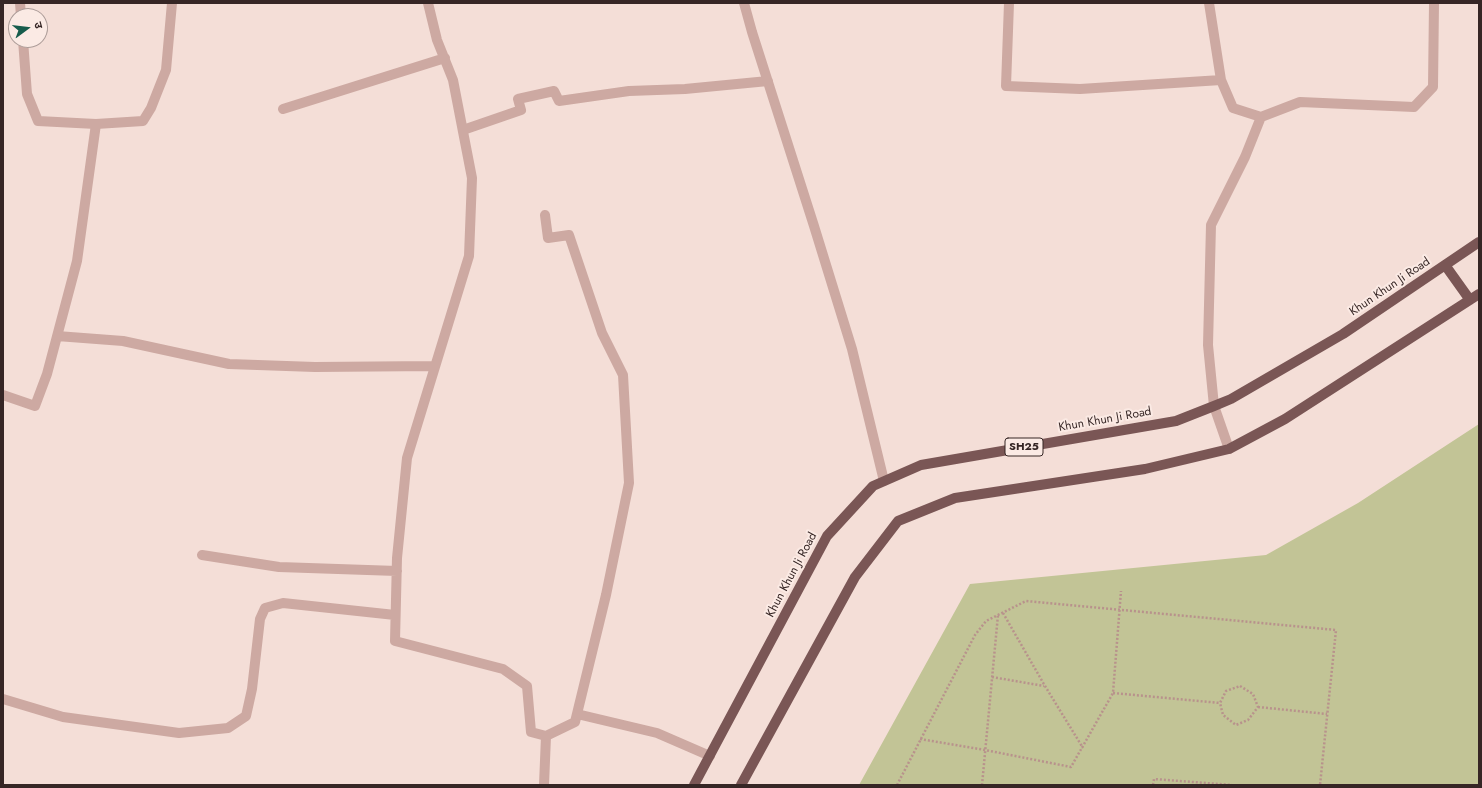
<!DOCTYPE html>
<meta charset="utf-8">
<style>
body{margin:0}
#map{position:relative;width:1482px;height:788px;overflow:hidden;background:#f4ded7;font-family:Jost,"Noto Sans Devanagari",sans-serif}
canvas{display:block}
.frame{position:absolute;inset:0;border:4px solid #362625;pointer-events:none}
.north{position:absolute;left:8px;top:8px;width:40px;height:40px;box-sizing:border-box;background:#fbeae4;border:1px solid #ac9c98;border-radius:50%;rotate:75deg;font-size:11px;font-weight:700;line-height:16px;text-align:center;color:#362625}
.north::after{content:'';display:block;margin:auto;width:14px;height:18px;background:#175c4c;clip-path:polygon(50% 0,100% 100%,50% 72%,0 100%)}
</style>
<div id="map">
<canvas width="1482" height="788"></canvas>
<div class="frame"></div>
<div class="north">उ</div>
</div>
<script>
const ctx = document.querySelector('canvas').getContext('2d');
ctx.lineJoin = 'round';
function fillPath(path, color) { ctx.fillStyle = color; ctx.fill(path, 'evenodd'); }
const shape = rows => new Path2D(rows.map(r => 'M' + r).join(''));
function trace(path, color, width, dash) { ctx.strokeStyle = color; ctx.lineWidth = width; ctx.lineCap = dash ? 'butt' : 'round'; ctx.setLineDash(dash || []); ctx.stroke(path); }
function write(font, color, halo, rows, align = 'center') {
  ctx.font = font + ' Jost,sans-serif'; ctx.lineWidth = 4; ctx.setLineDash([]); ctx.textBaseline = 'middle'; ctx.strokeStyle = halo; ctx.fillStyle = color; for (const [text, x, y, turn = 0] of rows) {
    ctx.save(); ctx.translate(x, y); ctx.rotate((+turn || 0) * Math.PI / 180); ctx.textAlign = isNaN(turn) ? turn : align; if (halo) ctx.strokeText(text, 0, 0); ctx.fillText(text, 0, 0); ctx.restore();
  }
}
fillPath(shape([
 [1479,424,1479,785,859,785,970,584,1266,555,1358,503]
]), '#c2c496');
trace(shape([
 [1003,613,1045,686,1083,748],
 [992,677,1044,686],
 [1240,686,1253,694,1258,707,1248,720,1236,725,1223,715,1220,703,1226,691,1240,686],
 [1113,693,1220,703],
 [1258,707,1327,714],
 [920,739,985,750,1071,767,1113,693,1121,591],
 [897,785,975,635,986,621,1026,601,1336,630,1320,785],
 [982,785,998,615],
 [1153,785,1154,779,1232,785]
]), '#b8928c', 2.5, [2, 2]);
trace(shape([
 [20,3,21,16],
 [428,3,437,40,453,80,472,178,469,256,407,458,397,558,395,641,503,669,527,686,531,732,546,736,544,785],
 [744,3,752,32,814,226,852,349,884,481],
 [1009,3,1006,86,1080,89,1221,80],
 [1209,3,1221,80,1233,108,1261,117,1300,102,1414,107,1433,87,1434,3],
 [23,40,27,94,38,121,96,124,143,121,151,108,166,70,172,3],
 [283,109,445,58],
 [463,130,521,110,518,99,554,91,559,101,629,91,685,89,768,81],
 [545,215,548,238,569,235,602,333,623,375,629,483,606,595,575,722,546,736],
 [57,336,123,341,229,364,315,367,435,366],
 [3,395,35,406,47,374,77,261,96,124],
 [1229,449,1214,406,1208,345,1211,225,1245,157,1261,117],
 [202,555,279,567,397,571],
 [3,699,63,717,179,733,228,728,246,716,252,689,260,619,265,608,283,603,395,615],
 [577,714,657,733,710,756]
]), '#cda9a2', 10);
trace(shape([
 [1445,265,1470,300],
 [694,785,827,536,873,486,921,465,1176,421,1214,406,1231,399,1343,334,1479,242],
 [741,785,855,577,898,521,955,498,1145,469,1229,449,1285,419,1479,294]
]), '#7a5655', 10);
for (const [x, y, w] of [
 [1024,447,38]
]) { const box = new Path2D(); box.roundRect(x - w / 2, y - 9, w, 18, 3); ctx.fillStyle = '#fbeae4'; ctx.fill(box); trace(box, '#362625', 1); }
write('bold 11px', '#362625', null, [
 ["SH25",1024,447]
]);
write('12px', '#362625', '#fbeae4', [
 ["Khun Khun Ji Road",1390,287,-34],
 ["Khun Khun Ji Road",1105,420,-10],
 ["Khun Khun Ji Road",792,575,-62]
]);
</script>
